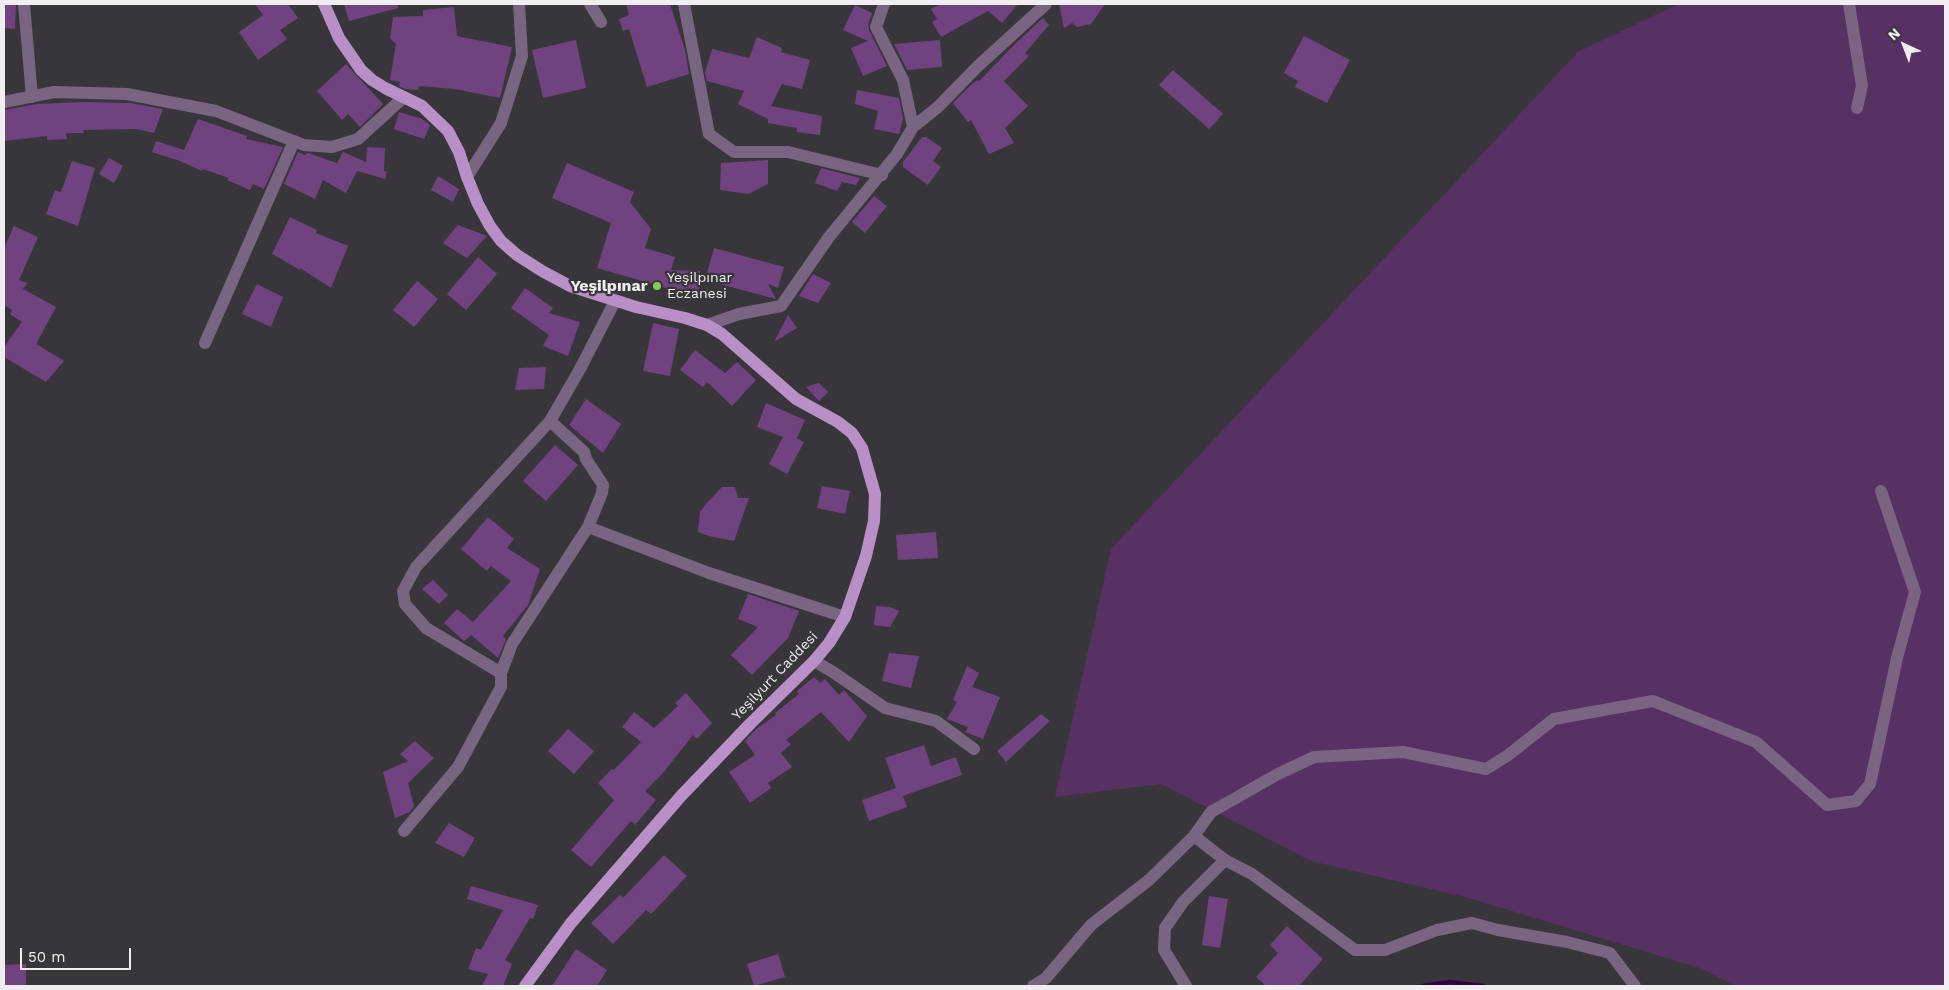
<!DOCTYPE html>
<meta charset="utf-8">
<style>
body{margin:0}
#map{position:relative;width:1949px;height:990px;overflow:hidden;background:#39363b;font-family:"Work Sans",sans-serif}
canvas{display:block}
.frame{position:absolute;inset:0;border:5px solid #f0eef1;pointer-events:none}
.north{position:absolute;left:1879px;top:20px;width:50px;height:50px;-webkit-text-stroke:4px #39363b;paint-order:stroke;rotate:317deg;font-size:14px;font-weight:700;line-height:20px;text-align:center;color:#f0eef1}
.north::after{content:'';display:block;margin:auto;width:18px;height:22px;background:#f0eef1;clip-path:polygon(50% 0,100% 100%,50% 72%,0 100%)}
.scale{position:absolute;left:20px;top:948px;width:111px;height:22px;box-sizing:border-box;border:2px solid #f0eef1;border-top:0;padding-left:6px;font-size:15px;line-height:18px;white-space:nowrap;color:#f0eef1;-webkit-text-stroke:4px #39363b;paint-order:stroke}
</style>
<div id="map">
<canvas width="1949" height="990"></canvas>
<div class="frame"></div>
<div class="north">N</div>
<div class="scale">50 m</div>
</div>
<script>
const ctx = document.querySelector('canvas').getContext('2d');
ctx.lineJoin = 'round';
function fillPath(path, color) { ctx.fillStyle = color; ctx.fill(path, 'evenodd'); }
const shape = rows => new Path2D(rows.map(r => 'M' + r).join(''));
function trace(path, color, width, dash) { ctx.strokeStyle = color; ctx.lineWidth = width; ctx.lineCap = dash ? 'butt' : 'round'; ctx.setLineDash(dash || []); ctx.stroke(path); }
function write(font, color, halo, rows, align = 'center') {
  ctx.font = font + ' "Work Sans",sans-serif'; ctx.lineWidth = 4.5; ctx.setLineDash([]); ctx.textBaseline = 'middle'; ctx.strokeStyle = halo; ctx.fillStyle = color; for (const [text, x, y, turn = 0] of rows) {
    ctx.save(); ctx.translate(x, y); ctx.rotate((+turn || 0) * Math.PI / 180); ctx.textAlign = isNaN(turn) ? turn : align; if (halo) ctx.strokeText(text, 0, 0); ctx.fillText(text, 0, 0); ctx.restore();
  }
}
fillPath(shape([
 [1678,4,1945,4,1945,986,1735,986,1703,969,1469,898,1311,861,1161,784,1055,797,1111,549,1578,52]
]), '#573064');
trace(shape([
 [1423,986,1450,982,1483,986]
]), '#320240', 4.5);
fillPath(shape([
 [4,4,16,4,15,29,4,28],
 [255,4,288,4,298,18,280,30,287,39,258,60,239,32,263,15],
 [344,4,398,4,398,8,349,21],
 [626,4,670,4,685,50,689,74,647,87,629,29,623,31,619,19,629,15],
 [940,4,1018,4,1002,23,988,11,941,37,932,22,937,19,931,9],
 [1059,4,1105,4,1091,24,1077,27,1072,23,1064,28],
 [855,5,872,13,868,25,869,30,887,66,863,76,851,48,868,41,843,30],
 [454,7,457,36,512,47,500,98,455,89,419,86,418,90,405,89,399,86,400,82,390,80,396,44,390,38,393,17,423,16,423,10],
 [1043,18,1049,25,1025,53,1029,56,1004,81,1028,106,1005,128,1014,143,989,154,971,120,968,122,953,103,972,84,977,80,979,81,1017,42],
 [1304,36,1350,60,1327,103,1295,87,1298,81,1284,73],
 [757,37,782,48,781,52,810,60,802,89,782,84,771,106,822,116,820,135,797,132,797,128,768,123,768,119,738,104,744,91,707,81,705,73,712,49,749,58],
 [576,40,586,88,543,98,532,50],
 [940,40,942,67,907,70,894,44],
 [346,64,383,104,360,127,348,114,342,120,317,91],
 [1173,70,1223,114,1209,129,1159,85],
 [857,90,899,98,903,118,899,134,874,129,878,111,855,104],
 [82,102,130,103,163,109,154,133,136,129,83,130,84,133,66,133,67,139,47,140,47,136,4,141,4,110,37,104],
 [399,112,422,119,430,125,424,139,394,129],
 [198,119,247,136,246,139,283,147,264,189,253,184,250,190,227,180,229,178,203,169,202,171,180,161,152,152,156,141,184,150],
 [922,137,926,137,942,148,933,161,941,167,928,185,903,167,903,162],
 [367,147,385,148,384,171,387,172,385,179,357,171,346,193,323,180,315,199,284,184,298,152,305,155,308,153,337,163,343,152,366,162],
 [109,158,123,166,114,183,99,174],
 [768,160,768,184,748,194,720,190,721,163],
 [72,161,95,168,78,226,46,214,55,190,61,192],
 [567,163,634,192,630,202,651,229,645,248,675,257,671,270,700,271,699,294,673,293,673,290,597,268,611,223,552,198],
 [821,168,860,178,856,185,842,182,837,191,815,183],
 [438,176,459,189,453,202,431,190],
 [874,196,887,206,865,233,852,222],
 [290,217,317,230,316,233,348,246,331,288,300,268,300,270,272,254],
 [458,225,487,236,467,258,443,243],
 [14,226,38,237,19,280,27,283,23,289,56,307,36,344,64,361,46,382,4,357,4,347,22,322,10,314,12,310,4,305,4,248],
 [714,248,784,267,778,288,768,284,776,299,705,280],
 [478,257,497,274,466,310,447,294],
 [813,274,831,283,818,303,799,296],
 [417,281,438,299,414,327,393,310],
 [257,284,283,297,271,327,242,314],
 [525,288,553,308,549,313,580,322,568,356,543,346,549,335,511,308],
 [788,315,797,328,774,342],
 [653,323,679,329,670,376,643,371],
 [695,350,725,373,737,362,756,380,732,406,707,382,703,387,680,370],
 [546,367,544,389,515,390,519,368],
 [819,383,828,392,819,401,806,387],
 [586,399,621,424,603,453,569,425],
 [766,403,805,420,797,438,804,442,787,474,769,464,783,437,757,427],
 [555,445,578,465,546,501,523,481],
 [822,486,850,491,845,514,817,508],
 [722,487,735,487,738,498,749,498,734,541,709,536,698,532,700,512,706,504],
 [488,517,514,539,507,548,540,569,528,605,503,636,506,639,498,658,471,635,464,641,444,623,457,609,473,622,511,581,491,566,487,571,461,549],
 [936,532,938,558,898,560,896,535],
 [433,580,448,595,439,604,422,589],
 [748,594,799,611,788,638,752,675,731,655,758,627,738,619],
 [876,606,890,607,899,611,890,627,874,625],
 [889,653,919,656,911,688,882,681],
 [967,666,979,673,972,687,1000,697,983,739,965,732,968,727,947,719,957,702,953,700],
 [814,677,820,683,825,679,839,695,844,690,867,716,849,742,821,712,786,740,791,744,781,753,792,767,768,783,771,788,750,803,729,772,755,755,745,741,755,730,776,715,775,713,799,694,797,691],
 [686,693,712,723,697,739,693,735,663,773,645,791,656,800,635,825,631,821,591,867,571,850,614,800,598,783,612,769,614,770,641,742,622,727,634,712,654,728,678,706,675,703],
 [1041,714,1050,721,1006,762,997,751],
 [568,729,594,751,574,774,548,751],
 [415,741,434,758,408,783,414,806,410,812,395,818,383,772,408,761,400,754],
 [924,745,931,766,956,757,962,775,903,796,907,807,869,821,862,800,896,788,885,758],
 [449,823,475,838,464,857,435,843],
 [664,855,687,876,651,914,646,910,613,944,591,923,620,895,623,898],
 [471,886,538,905,533,919,530,918,505,960,512,964,503,986,482,986,488,974,468,969,476,948,481,950,503,910,467,899],
 [1209,896,1228,899,1220,948,1202,945],
 [1287,926,1323,959,1299,986,1266,986,1256,977,1278,953,1270,945],
 [576,949,607,970,597,986,552,986],
 [778,954,785,977,754,986,747,964],
 [26,964,26,986,4,986,4,965]
]), '#704280');
trace(shape([
 [24,4,32,97],
 [590,4,601,22],
 [684,4,709,134,734,152,788,152,882,175],
 [1849,4,1862,86,1857,108],
 [4,102,54,92,127,94,216,111,304,145,332,147,358,139,404,97],
 [913,127,938,107,978,66,1046,4],
 [467,177,501,123,522,56,519,4],
 [707,325,739,314,781,306,829,237,897,154,913,127,903,80,876,27,884,4],
 [205,343,294,141],
 [588,527,709,573,845,617],
 [814,661,833,672,885,708,936,721,974,749],
 [501,673,426,628,405,604,403,591,416,567,550,421,580,369,615,301],
 [404,831,458,767,501,687,501,673,512,644,588,527,602,493,603,485,586,459,584,452,550,421],
 [1194,836,1225,860,1252,874,1355,950,1385,950,1437,930,1472,923,1498,930,1567,942,1610,953,1635,986],
 [1033,986,1046,978,1091,925,1149,880,1194,836,1211,812,1278,774,1314,757,1403,752,1486,769,1507,756,1554,719,1653,701,1756,742,1827,805,1856,801,1870,784,1897,658,1915,592,1881,491],
 [1186,986,1164,950,1165,928,1183,902,1225,860]
]), '#796481', 12);
trace(shape([
 [324,4,339,38,361,70,372,80,385,88,422,106,448,131,459,152,467,177,478,204,490,226,501,241,517,255,542,271,570,286,636,307,685,318,707,325,722,334,796,399,838,422,852,433,862,448,875,494,874,521,866,556,845,617,829,643,814,661,750,724,681,796,571,923,525,986]
]), '#b98fc8', 12);
for (const [x, y, r, color] of [
 [657,286,5,"#7cd154"]
]) { const dot = new Path2D(); dot.arc(x, y, r, 0, 2 * Math.PI); ctx.fillStyle = color; ctx.fill(dot); trace(dot, '#39363b', 2); }
write('14px', '#f0eef1', '#39363b', [
 ["Yeşilpınar",667,278],
 ["Eczanesi",667,294]
], 'left');
write('14px', '#f0eef1', '#39363b', [
 ["Yeşilyurt Caddesi",775,676,-46]
]);
write('bold 16px', '#f0eef1', '#39363b', [
 ["Yeşilpınar",609,286]
]);
</script>
